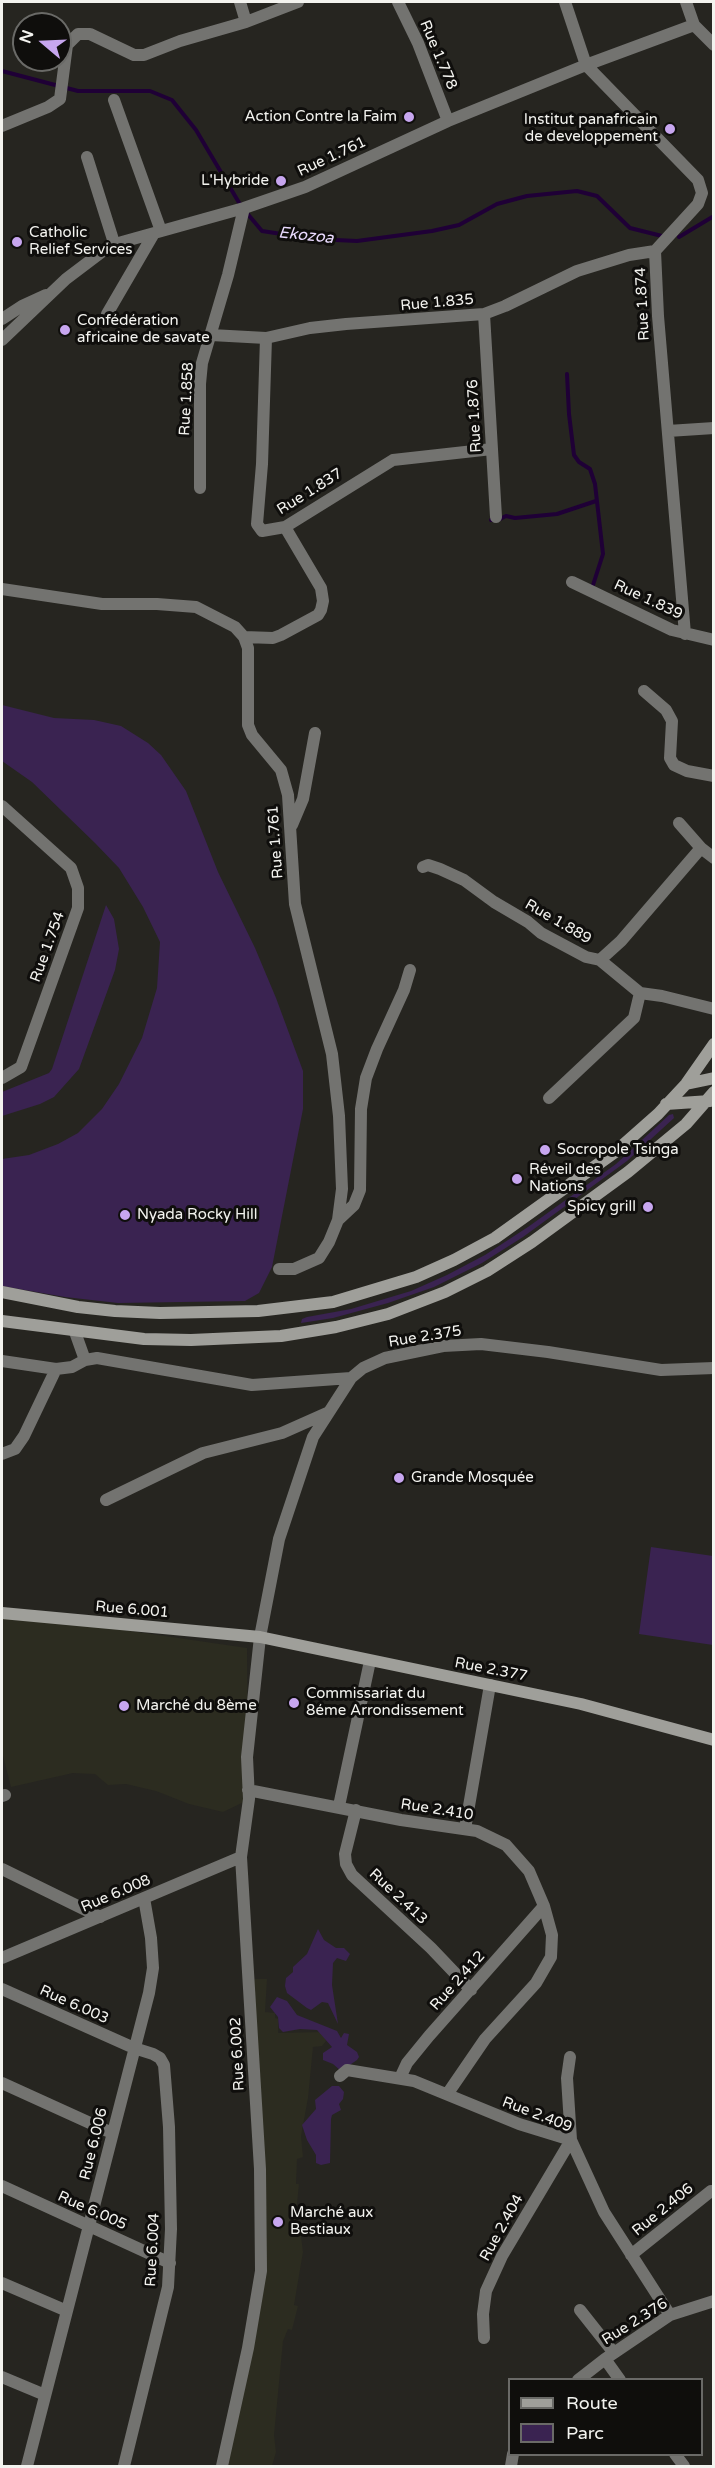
<!DOCTYPE html>
<meta charset="utf-8">
<style>
body{margin:0}
#map{position:relative;width:715px;height:2468px;overflow:hidden;background:#262520;font-family:"Varela Round",sans-serif}
canvas{display:block}
.frame{position:absolute;inset:0;border:3px solid #f3f3ef;pointer-events:none}
.legend{position:absolute;left:508px;top:2378px;width:195px;height:78px;box-sizing:border-box;background:#0f0e0c;border:2px solid #6a6a67;margin:0;padding:8px 10px;list-style:none;font-size:18px;color:#f3f3ef}
.legend li{display:flex;align-items:center;gap:12px;height:30px}
.legend b{width:30px;border:2px solid #6a6a67}
.north{position:absolute;left:12px;top:12px;width:60px;height:60px;box-sizing:border-box;background:#0f0e0c;border:2px solid #6a6a67;border-radius:50%;rotate:289deg;font-size:16px;font-weight:700;line-height:24px;text-align:center;color:#f3f3ef}
.north::after{content:'';display:block;margin:auto;width:21px;height:27px;background:#c7a6ef;clip-path:polygon(50% 0,100% 100%,50% 72%,0 100%)}
</style>
<div id="map">
<canvas width="715" height="2468"></canvas>
<div class="frame"></div>
<ul class="legend">
<li><b style="height:8px;background:#9f9f9a"></b>Route</li>
<li><b style="height:16px;background:#3a2351"></b>Parc</li>
</ul>
<div class="north">N</div>
</div>
<script>
const ctx = document.querySelector('canvas').getContext('2d');
ctx.lineJoin = 'round';
function fillPath(path, color) { ctx.fillStyle = color; ctx.fill(path, 'evenodd'); }
const shape = rows => new Path2D(rows.map(r => 'M' + r).join(''));
function trace(path, color, width, dash) { ctx.strokeStyle = color; ctx.lineWidth = width; ctx.lineCap = dash ? 'butt' : 'round'; ctx.setLineDash(dash || []); ctx.stroke(path); }
function write(font, color, halo, rows, align = 'center') {
  ctx.font = font + ' "Varela Round",sans-serif'; ctx.lineWidth = 6; ctx.setLineDash([]); ctx.textBaseline = 'middle'; ctx.strokeStyle = halo; ctx.fillStyle = color; for (const [text, x, y, turn = 0] of rows) {
    ctx.save(); ctx.translate(x, y); ctx.rotate((+turn || 0) * Math.PI / 180); ctx.textAlign = isNaN(turn) ? turn : align; if (halo) ctx.strokeText(text, 0, 0); ctx.fillText(text, 0, 0); ctx.restore();
  }
}
fillPath(shape([
 [3,1618,89,1625,247,1648,248,1800,223,1812,189,1804,156,1791,126,1784,108,1785,95,1774,73,1773,11,1787,2,1752],
 [254,1979,267,1979,265,2012,275,2013,275,2018,278,2019,278,2033,322,2032,326,2041,322,2046,313,2047,308,2098,301,2136,303,2157,297,2159,296,2184,299,2184,297,2204,303,2252,294,2305,298,2306,292,2330,288,2329,283,2341,274,2435,276,2452,272,2466,217,2466,259,2274]
]), '#2c2c20');
fillPath(shape([
 [2,705,54,718,94,720,121,726,148,743,161,755,186,791,218,872,255,948,276,998,303,1071,303,1109,272,1267,259,1293,245,1301,118,1303,65,1297,2,1286,2,1159,29,1155,58,1144,78,1133,102,1109,119,1084,142,1038,157,988,160,942,143,907,119,868,95,843,32,782,2,761],
 [106,905,114,919,119,949,115,970,79,1069,54,1097,40,1104,2,1116,2,1092,49,1073,52,1069],
 [669,1115,673,1114,674,1118,627,1161,523,1237,482,1263,434,1287,388,1303,333,1318,301,1323,302,1319,307,1317,351,1309,411,1291,447,1275,485,1255,528,1227,616,1164],
 [651,1547,713,1556,713,1645,639,1634],
 [318,1929,324,1940,336,1948,344,1948,350,1954,346,1961,337,1958,333,1963,332,1985,338,2024,328,2003,322,2002,311,2010,307,2008,287,1993,285,1986,286,1978,293,1972,293,1967,307,1954],
 [277,1997,287,2001,297,2015,337,2031,341,2038,344,2033,349,2034,347,2045,357,2052,359,2057,357,2060,341,2071,333,2064,323,2060,323,2053,332,2047,317,2030,300,2029,283,2032,279,2028,278,2017,270,2007],
 [332,2086,339,2086,344,2092,343,2099,339,2104,341,2110,332,2115,331,2119,330,2163,321,2165,316,2163,316,2155,307,2140,302,2125,316,2109,315,2100]
]), '#3a2351');
trace(shape([
 [2,71,78,91,150,91,172,100,196,130,241,206],
 [246,212,262,231,314,239,357,241,432,231,459,225,497,204,527,196,577,191,597,196,630,228,662,236],
 [679,237,714,216],
 [567,374,569,414,574,455,579,462,590,469,595,484,603,554,593,585],
 [491,520,498,520,506,516,515,518,557,514,596,501]
]), '#1f0036', 4);
trace(shape([
 [240,2,246,22],
 [398,2,418,43,448,121],
 [565,2,586,65,698,180,702,193,698,204,655,251,658,316,685,634],
 [686,2,694,25,714,45],
 [114,100,161,231],
 [2,126,48,107,60,99,67,45,78,34,90,34,134,55,144,55,180,41,246,22,298,2],
 [87,157,115,246],
 [107,314,153,235],
 [484,314,496,517],
 [2,319,22,306,46,295],
 [211,335,266,338,310,328,346,324,484,314,505,306,577,271,629,255,655,251],
 [266,338,262,464,257,524,262,531,285,527,393,460,492,449],
 [2,340,66,279,103,251,122,242,244,208,305,187,448,121,586,65,694,25],
 [668,431,714,428],
 [200,488,200,384,202,363,228,275,244,208],
 [572,582,672,630,714,640],
 [2,589,102,604,157,604,196,607,235,627,244,637,248,648,248,725,252,735,281,770,288,795,295,904,332,1054,339,1116,342,1189,338,1220,329,1242,319,1258,294,1269,279,1269],
 [244,637,273,638,281,635,318,615,321,610,323,601,321,588,285,527],
 [644,691,666,710,672,721,670,758,674,765,687,771,714,776],
 [2,806,71,868,78,888,78,908,21,1067,2,1078],
 [679,823,701,848,714,858],
 [292,825,303,799,315,733],
 [423,867,428,865,440,869,464,880,494,902,528,922,541,933,586,957,600,960,640,993,662,996,714,1009],
 [600,960,621,941,701,848],
 [549,1098,634,1018,640,993],
 [338,1220,354,1205,360,1190,361,1109,366,1078,377,1049,404,990,410,970],
 [75,1332,85,1360],
 [2,1361,56,1369,72,1367,85,1360,97,1358,252,1385,351,1378],
 [2,1454,15,1449,24,1436,56,1369],
 [106,1500,203,1453,282,1433,327,1413],
 [248,1790,401,1820,477,1831,506,1845,529,1871,544,1906,552,1935,551,1957,536,1983,485,2039,448,2093],
 [2,1796,5,1795],
 [339,1806,370,1661],
 [356,1810,345,1854,346,1864,352,1875,431,1948,471,1990],
 [465,1829,490,1685],
 [2,1869,100,1917],
 [2,1958,241,1857],
 [2,1989,134,2048,153,2054,160,2058,164,2065,169,2127,171,2229,168,2287,124,2466],
 [340,2076,347,2070,414,2081,519,2124,571,2140,604,2212,670,2315],
 [400,2078,407,2063,429,2036,544,1906],
 [2,2083,112,2133],
 [2,2186,170,2263],
 [631,2255,711,2191,714,2191],
 [2,2283,67,2311],
 [580,2310,614,2353],
 [484,2338,483,2314,486,2291,502,2256,571,2140,567,2078,570,2057],
 [605,2359,620,2380],
 [2,2377,45,2395],
 [578,2380,605,2359,670,2315,714,2301],
 [675,2454,684,2466],
 [27,2466,149,1993,153,1968,151,1938,144,1898],
 [222,2466,248,2348,261,2271,260,2169,241,1857,249,1799,247,1757,260,1637,279,1539,313,1437,351,1378,363,1368,385,1358,443,1346,481,1344,548,1352,661,1370,714,1368],
 [511,2466,513,2454]
]), '#737370', 12);
trace(shape([
 [686,1084,714,1078],
 [666,1104,710,1101],
 [2,1292,78,1307,115,1311,160,1313,258,1311,333,1302,416,1277,454,1260,495,1238,615,1152,658,1114,686,1084,714,1044],
 [2,1321,144,1339,191,1340,281,1336,336,1327,388,1314,445,1292,487,1271,532,1242,628,1172,686,1124,714,1092],
 [2,1613,260,1637,581,1704,714,1740]
]), '#9f9f9a', 12);
for (const [x, y, r, color] of [
 [409,117,6,"#c7a6ef"],
 [670,129,6,"#c7a6ef"],
 [281,181,6,"#c7a6ef"],
 [17,242,6,"#c7a6ef"],
 [65,330,6,"#c7a6ef"],
 [545,1150,6,"#c7a6ef"],
 [517,1179,6,"#c7a6ef"],
 [648,1207,6,"#c7a6ef"],
 [125,1215,6,"#c7a6ef"],
 [399,1478,6,"#c7a6ef"],
 [294,1703,6,"#c7a6ef"],
 [124,1706,6,"#c7a6ef"],
 [278,2222,6,"#c7a6ef"]
]) { const dot = new Path2D(); dot.arc(x, y, r, 0, 2 * Math.PI); ctx.fillStyle = color; ctx.fill(dot); trace(dot, '#0f0e0c', 2); }
write('15px', '#f3f3ef', '#0f0e0c', [
 ["Rue 1.778",438,55,67],
 ["Rue 1.761",332,157,-25],
 ["Rue 1.835",437,303,-5],
 ["Rue 1.874",643,304,-93],
 ["Rue 1.858",187,399,-87],
 ["Rue 1.876",475,416,-93],
 ["Rue 1.837",310,492,-32],
 ["Rue 1.839",648,600,25],
 ["Rue 1.761",276,842,-94],
 ["Rue 1.889",558,922,30],
 ["Rue 1.754",48,947,-70],
 ["Rue 2.375",425,1337,-9],
 ["Rue 6.001",132,1610,5],
 ["Rue 2.377",491,1670,11],
 ["Rue 2.410",437,1810,9],
 ["Rue 6.008",116,1894,-23],
 ["Rue 2.413",398,1897,43],
 ["Rue 2.412",458,1981,-48],
 ["Rue 6.003",74,2005,24],
 ["Rue 6.002",238,2054,-93],
 ["Rue 2.409",537,2115,21],
 ["Rue 6.006",94,2144,-76],
 ["Rue 2.406",663,2210,-39],
 ["Rue 6.005",92,2211,24],
 ["Rue 2.404",502,2228,-61],
 ["Rue 6.004",153,2250,-87],
 ["Rue 2.376",635,2322,-32]
]);
write('15px', '#f3f3ef', '#0f0e0c', [
 ["Action Contre la Faim",397,117,"right"],
 ["Institut panafricain",658,120,"right"],
 ["de developpement",658,137,"right"],
 ["L'Hybride",269,181,"right"],
 ["Catholic",29,233],
 ["Relief Services",29,250],
 ["Confédération",77,321],
 ["africaine de savate",77,338],
 ["Socropole Tsinga",557,1150],
 ["Réveil des",529,1170],
 ["Nations",529,1187],
 ["Spicy grill",636,1207,"right"],
 ["Nyada Rocky Hill",137,1215],
 ["Grande Mosquée",411,1478],
 ["Commissariat du",306,1694],
 ["8éme Arrondissement",306,1711],
 ["Marché du 8ème",136,1706],
 ["Marché aux",290,2213],
 ["Bestiaux",290,2230]
], 'left');
write('italic 16px', '#eadbff', '#0f0e0c', [
 ["Ekozoa",306,236,6]
]);
</script>
